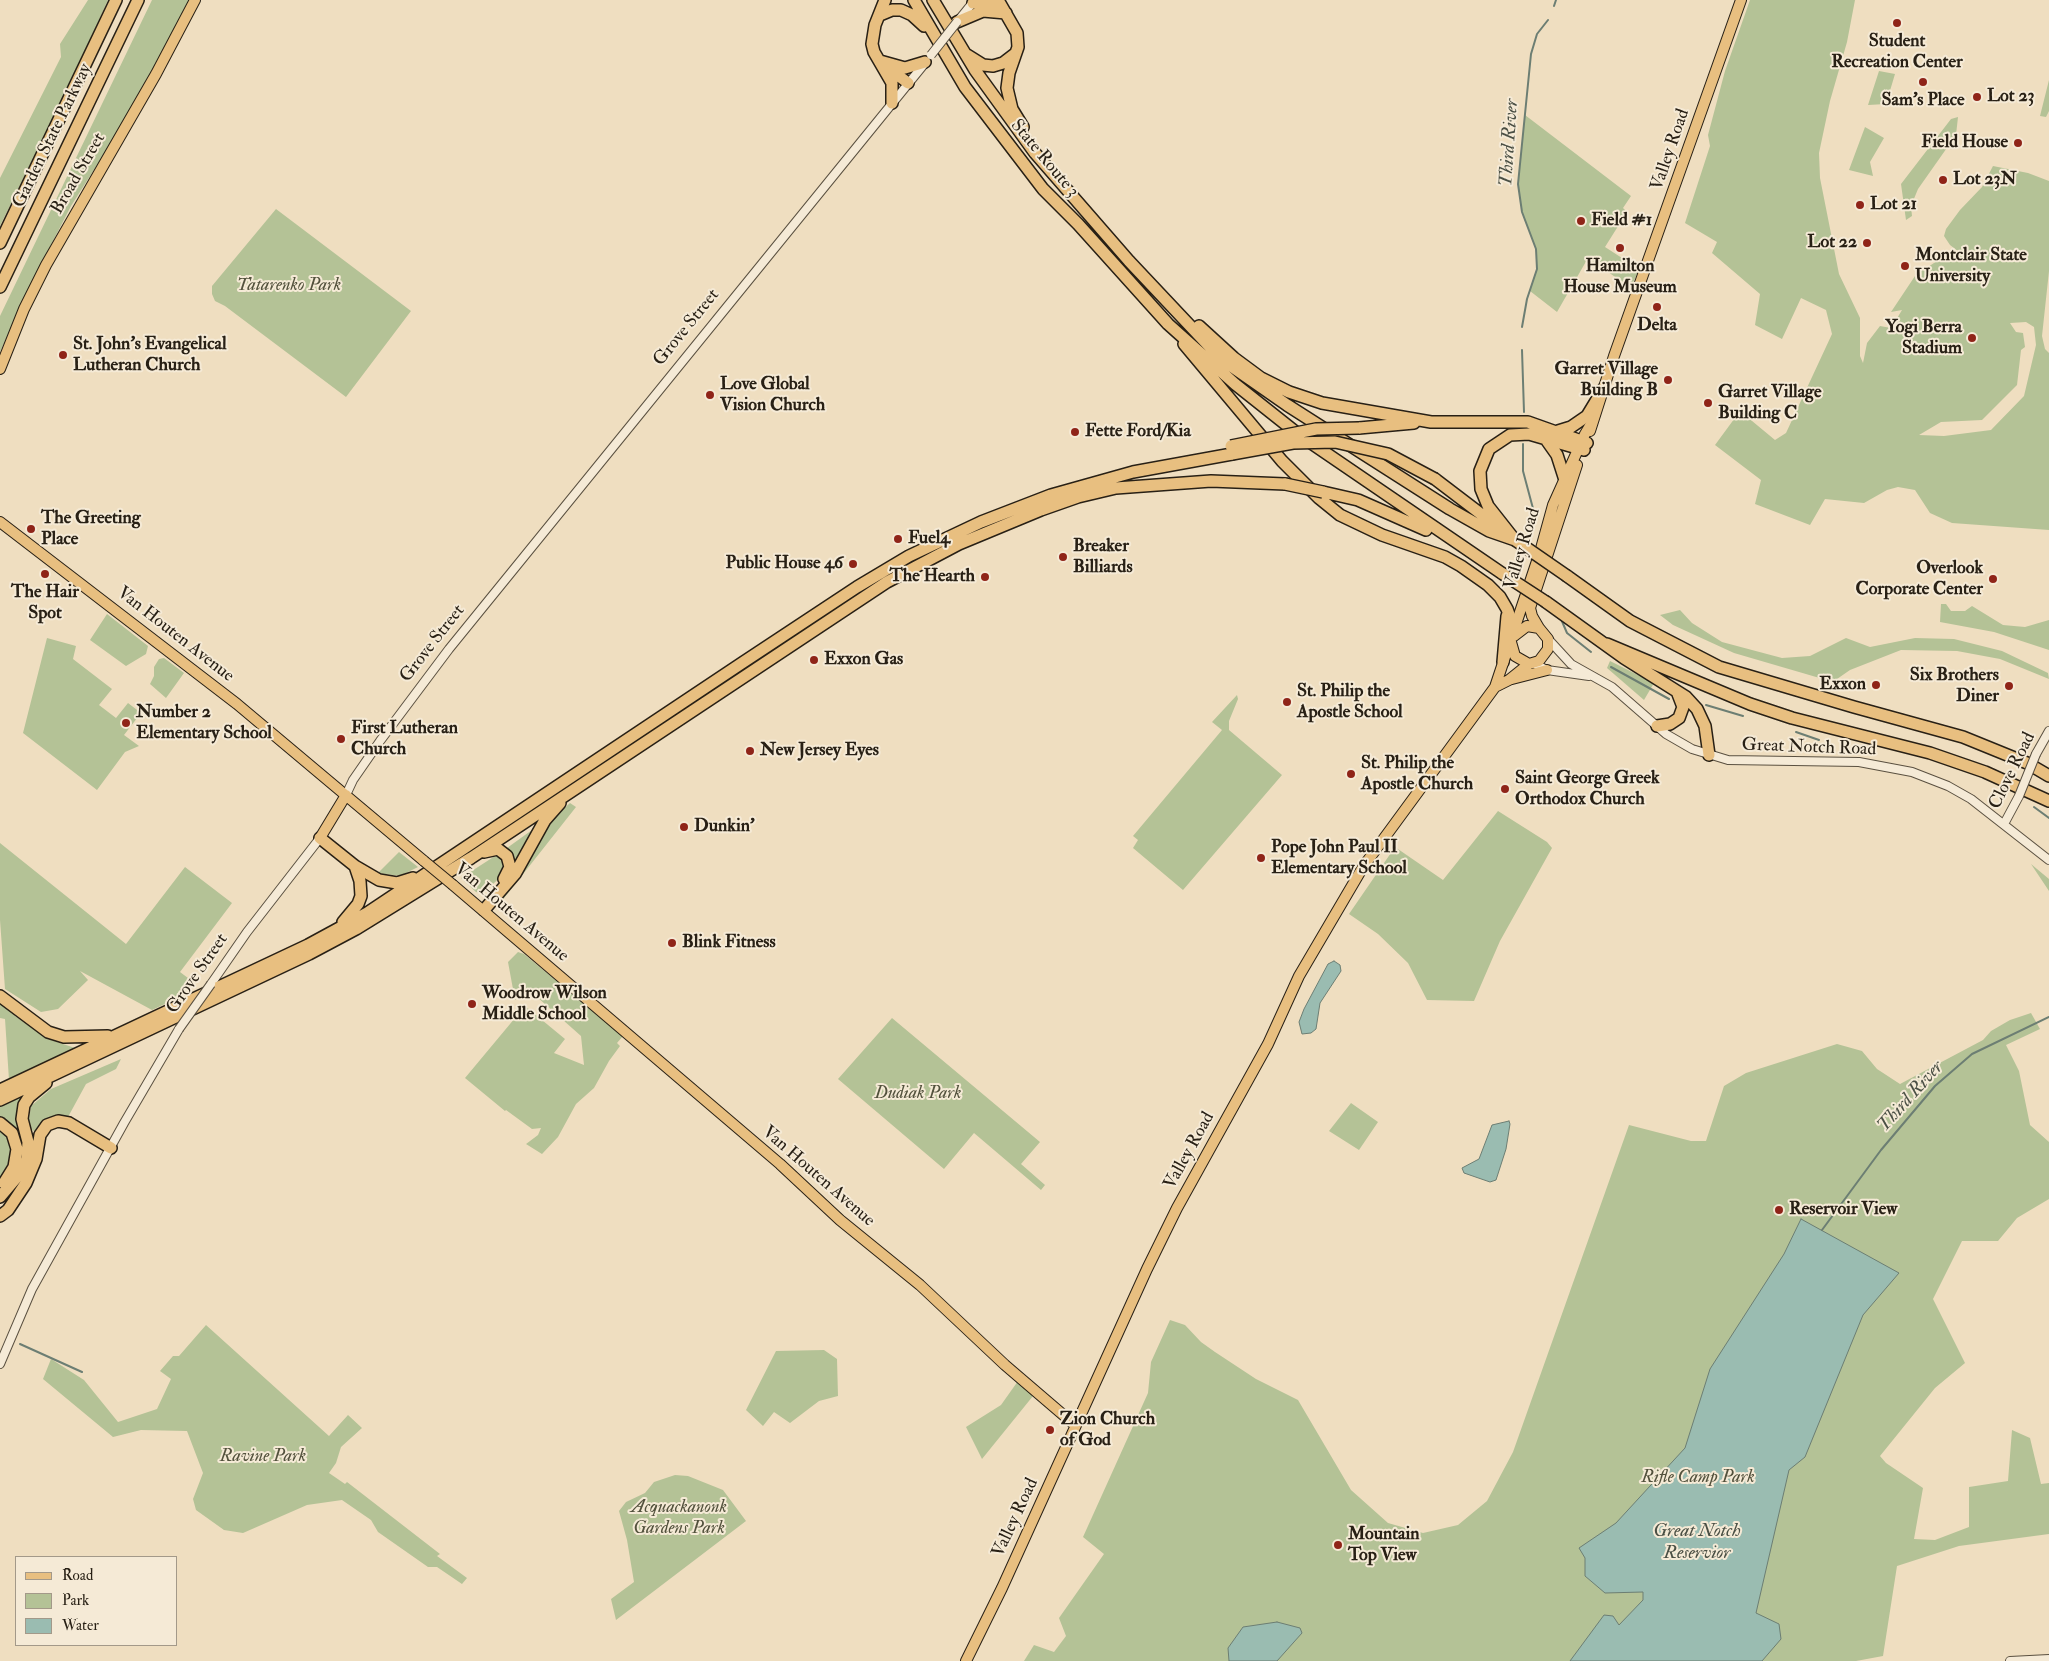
<!DOCTYPE html>
<style>
body{margin:0}
#map{position:relative;width:2049px;height:1661px;overflow:hidden;background:#efdec0;font-family:"IM FELL Double Pica",serif}
canvas{display:block}
.legend{position:absolute;left:15px;top:1556px;width:162px;height:90px;box-sizing:border-box;background:#f5ead6;border:1px solid #a39989;margin:0;padding:6px 9px;list-style:none;font-size:15px;color:#282015}
.legend li{display:flex;align-items:center;gap:10px;height:25px}
.legend b{width:25px;border:1px solid #a39989}
</style>
<div id="map">
<canvas width="2049" height="1661"></canvas>
<ul class="legend">
<li><b style="height:6px;background:#e8bf80"></b>Road</li>
<li><b style="height:14px;background:#b4c296"></b>Park</li>
<li><b style="height:14px;background:#9abcb1"></b>Water</li>
</ul>
</div>
<script>
const ctx = document.querySelector('canvas').getContext('2d');
ctx.lineJoin = 'round';
function fillPath(path, color) { ctx.fillStyle = color; ctx.fill(path, 'evenodd'); }
const shape = rows => new Path2D(rows.map(r => 'M' + r).join(''));
function trace(path, color, width, dash) { ctx.strokeStyle = color; ctx.lineWidth = width; ctx.lineCap = dash ? 'butt' : 'round'; ctx.setLineDash(dash || []); ctx.stroke(path); }
function write(font, color, halo, rows, align = 'center') {
  ctx.font = font + ' "IM FELL Double Pica",serif'; ctx.lineWidth = 4; ctx.setLineDash([]); ctx.textBaseline = 'middle'; ctx.strokeStyle = halo; ctx.fillStyle = color; for (const [text, x, y, turn = 0] of rows) {
    ctx.save(); ctx.translate(x, y); ctx.rotate((+turn || 0) * Math.PI / 180); ctx.textAlign = isNaN(turn) ? turn : align; if (halo) ctx.strokeText(text, 0, 0); ctx.fillText(text, 0, 0); ctx.restore();
  }
}
fillPath(shape([
 [88,0,108,0,79,64,0,226,0,178,61,57,60,44],
 [152,0,190,0,130,113,71,206,34,278,0,352,0,316],
 [1750,0,1855,0,1847,42,1830,101,1819,153,1820,178,1839,274,1860,318,1860,356,1863,363,1867,343,1880,326,1891,328,1893,325,1902,310,1891,312,1919,270,1925,269,1937,261,1948,261,1948,258,1960,257,1959,252,1950,245,1944,236,1946,229,1960,210,1982,187,1993,166,2028,173,2049,181,2049,271,2042,336,2045,349,2049,353,2049,530,1952,523,1930,513,1915,490,1898,487,1887,490,1864,503,1825,499,1810,525,1755,504,1761,480,1715,445,1740,411,1775,440,1786,433,1832,334,1826,310,1801,298,1782,339,1755,325,1760,294,1712,253,1717,242,1685,223,1710,146,1708,135,1725,71],
 [2026,322,2034,327,2036,345,2024,396,1991,430,1944,436,1919,435,1941,422,1982,420,2017,385,2021,350,2025,347,2023,333,2016,332,2010,323],
 [1879,71,1895,74,1886,104,1868,105],
 [2049,80,2049,111,2046,117,2040,116],
 [1525,115,1631,196,1623,208,1627,212,1605,247,1639,269,1631,288,1588,258,1557,312,1530,291,1537,269,1536,249,1522,212,1518,184],
 [1958,117,1956,135,1918,189,1911,206,1912,216,1906,220,1901,184,1951,119],
 [1865,127,1884,138,1870,162,1873,176,1849,170],
 [276,209,411,311,346,397,225,306,215,301,212,294,212,286],
 [1941,604,1946,604,1951,611,1965,611,1972,606,2003,625,2025,627,2049,620,2049,650,1994,632,1940,622],
 [1680,610,1692,623,1722,642,1782,658,1810,656,1846,638,1870,647,1915,638,1954,639,2002,651,2048,673,2049,679,2000,659,1957,651,1901,650,1850,670,1837,679,1823,679,1734,653,1673,625,1660,615],
 [107,614,148,646,146,654,126,666,90,640],
 [47,638,76,646,73,659,112,689,99,705,116,718,128,703,141,713,124,735,139,746,125,752,97,790,23,733],
 [164,658,184,673,166,698,150,684,154,676,154,667,159,659],
 [1610,661,1654,683,1644,700,1607,668],
 [1237,695,1238,699,1229,721,1229,730,1282,775,1183,890,1133,848,1138,840,1133,836,1222,730,1212,722],
 [570,803,576,807,501,902,496,902,547,824],
 [1498,811,1547,842,1552,848,1500,941,1474,1001,1427,1000,1408,963,1378,934,1349,914,1395,847,1443,880],
 [539,825,515,865,507,848],
 [0,843,126,944,185,867,232,903,180,972,192,981,182,996,152,1010,80,971,88,980,58,1009,41,1012,5,989,0,920],
 [399,852,418,867,400,876,378,873],
 [495,856,502,857,504,861,505,873,482,894,476,892,461,878],
 [2031,864,2049,879,2049,891],
 [518,952,524,954,623,1036,617,1043,620,1046,609,1061,594,1088,576,1104,558,1137,542,1154,526,1144,538,1135,541,1128,532,1129,506,1110,505,1111,465,1078,525,1006,565,1039,554,1053,584,1065,581,1036,528,989,515,1000,508,962],
 [0,1002,13,1012,15,1016,48,1039,75,1048,9,1080,5,1019,0,1018],
 [2031,1013,2040,1029,2006,1045,2019,1071,2030,1125,2049,1142,2049,1199,2017,1218,1998,1241,1962,1241,1933,1299,1965,1363,1935,1388,1880,1456,1886,1463,1923,1488,1914,1539,1935,1540,1969,1527,1969,1487,2008,1481,2012,1430,2030,1438,2041,1484,2049,1483,2049,1534,1959,1546,1897,1566,1883,1656,1856,1661,1024,1661,1034,1645,1054,1652,1066,1636,1059,1618,1104,1554,1083,1537,1148,1393,1151,1362,1170,1320,1185,1325,1201,1342,1215,1352,1256,1379,1298,1400,1351,1490,1388,1523,1423,1533,1458,1525,1487,1501,1513,1452,1629,1125,1691,1141,1706,1141,1724,1086,1746,1073,1837,1044,1862,1051,1877,1069,1900,1084,1983,1040,1991,1031,2010,1020],
 [892,1018,1040,1142,1021,1164,1045,1185,1041,1190,974,1133,944,1169,838,1079],
 [121,1059,116,1069,86,1084,68,1117,37,1134,28,1126,31,1106,51,1089],
 [33,1089,23,1138,24,1155,0,1118,0,1105],
 [1351,1103,1378,1122,1359,1150,1329,1131],
 [0,1127,9,1135,13,1157,0,1182],
 [206,1325,329,1436,348,1415,362,1428,341,1447,336,1463,329,1473,345,1484,347,1482,440,1554,437,1556,467,1578,462,1584,437,1567,428,1567,378,1532,371,1520,342,1500,307,1505,243,1533,224,1530,196,1510,193,1499,203,1473,187,1431,141,1430,113,1437,43,1379,51,1359,84,1380,118,1422,157,1409,171,1379,160,1371,173,1356,179,1356],
 [824,1350,837,1359,838,1396,819,1401,790,1423,774,1412,763,1426,746,1410,776,1351],
 [1018,1381,1033,1396,982,1459,966,1427,1001,1405],
 [675,1475,688,1476,723,1490,746,1521,616,1620,611,1599,634,1582,627,1540,619,1511,626,1502,645,1493,654,1482]
]), '#b4c296');
const water = shape([
 [1334,961,1340,965,1341,971,1320,1003,1316,1029,1311,1033,1302,1034,1299,1022,1304,1009,1328,964,1334,961],
 [1509,1121,1510,1124,1506,1149,1496,1180,1490,1182,1464,1173,1462,1168,1479,1159,1492,1125,1509,1121],
 [1801,1219,1899,1273,1863,1315,1805,1457,1789,1470,1756,1613,1779,1624,1781,1639,1762,1661,1570,1661,1604,1615,1613,1616,1619,1625,1643,1600,1643,1592,1605,1593,1585,1576,1585,1558,1579,1548,1616,1523,1685,1448,1710,1369,1784,1254,1801,1219],
 [1277,1622,1300,1628,1302,1633,1277,1661,1229,1661,1228,1648,1243,1627,1277,1622]
]);
fillPath(water, '#9abcb1');
trace(water, '#6c7e73', 1);
trace(shape([
 [1554,6,1556,0],
 [1522,327,1527,299,1537,269,1536,249,1522,212,1518,184,1531,54,1537,34,1548,20],
 [1522,350,1524,412],
 [1523,444,1523,471,1535,516],
 [1561,619,1567,633,1591,652],
 [1611,667,1669,699],
 [1706,705,1743,716],
 [1796,732,1819,740],
 [2034,807,2049,818],
 [1822,1230,1881,1150,1935,1086,1972,1054,2049,1017],
 [20,1344,82,1372]
]), '#6c7e73', 2);
const minor = shape([
 [958,21,975,0],
 [1548,639,1571,664,1612,687,1666,734,1692,749,1728,760,1859,762,1912,772,1948,786,1971,799,2049,860],
 [1533,663,1547,670,1589,676],
 [2036,754,2049,731],
 [346,795,353,780,380,741,449,649,925,63],
 [2004,824,2019,796],
 [211,984,247,932,320,838],
 [0,1364,32,1289,124,1123,179,1029],
 [2010,1661,2049,1659]
]);
const major = shape([
 [0,369,24,309,46,265,156,74,195,0],
 [1590,431,1614,356,1741,0],
 [0,522,237,704,424,861],
 [1539,628,1532,616,1530,608,1577,465],
 [1511,642,1515,656,1529,664,1539,661,1548,649,1548,639,1539,628,1527,626,1514,636],
 [1512,679,1547,670],
 [1495,687,1509,680,1529,664],
 [320,838,346,795],
 [453,885,780,1164,840,1220,920,1285,1005,1365,1075,1425],
 [966,1661,1002,1588,1147,1269,1177,1208,1268,1044,1299,976,1363,867,1495,687,1540,552,1553,505,1585,434,1591,424]
]);
const highway = shape([
 [885,0,875,25,872,44,874,52,892,83,892,103],
 [914,0,965,87,1043,189,1078,224,1168,324,1235,384,1298,434,1503,574],
 [933,0,975,70,1035,153,1129,261,1210,347,1231,366,1287,405,1450,509,1489,531,1515,540],
 [998,0,1017,33,1018,47,1009,73,1007,88,1012,109,1023,127],
 [973,3,991,3,998,8],
 [880,15,892,10,901,10,912,15,924,26],
 [957,22,983,11,1006,13],
 [967,55,983,65,993,66,1003,63,1016,53],
 [880,61,905,68,925,62],
 [887,67,908,83],
 [0,243,116,0],
 [0,287,138,0],
 [1199,326,1234,358,1261,378,1289,392,1322,403,1431,422,1528,422,1587,443],
 [1184,344,1282,461,1319,498,1340,515,1382,535,1445,557,1461,566,1488,585,1500,597,1507,609,1515,631],
 [1359,428,1414,423],
 [1558,431,1571,427,1587,416,1604,388],
 [1545,438,1557,455,1565,480],
 [1435,479,1498,527],
 [1323,492,1358,500,1426,530],
 [1514,539,1488,506,1481,489,1480,471,1489,449,1510,435,1529,434,1584,450],
 [1567,576,1630,621,1719,667,1854,707,1963,737,2027,763,2049,776],
 [1546,602,1624,658,1686,697,1697,709,1705,726,1709,755],
 [1607,644,1750,704,1792,718,1930,753,1985,772,2049,801],
 [1503,662,1507,616],
 [1657,726,1670,724,1679,718,1683,707,1678,694],
 [320,838,355,866,379,880,397,883,413,878],
 [484,852,498,849,507,856,510,867,504,879],
 [484,910,515,874,545,820,560,803],
 [343,922,358,904,361,896,360,881,355,866],
 [0,996,48,1032,64,1037,108,1036],
 [0,1090,308,945,367,913,742,663,857,587,909,556,981,522,1051,495,1133,472,1232,454],
 [0,1100,309,954,356,929,471,858,887,582,959,544,1041,510,1078,497,1116,488,1211,481,1285,484],
 [0,1123,12,1133,17,1149,14,1167,4,1183],
 [0,1197,23,1170,27,1158,28,1142,22,1119,24,1105,29,1097,46,1083],
 [0,1216,8,1210,26,1183,36,1159,40,1135,47,1125,58,1121,69,1123,111,1148]
]);
trace(minor, '#5a5040', 10);
trace(major, '#282015', 12);
trace(highway, '#282015', 14);
trace(minor, '#f5ead6', 8);
trace(major, '#e8bf80', 10);
trace(highway, '#e8bf80', 11);
const minorBridge = shape([
 [931,55,957,22],
 [2019,796,2036,754],
 [179,1029,211,984]
]);
const majorBridge = shape([
 [424,861,453,885]
]);
const highwayBridge = shape([
 [1231,446,1316,429,1359,428],
 [1232,454,1293,443,1335,442,1388,454,1435,479],
 [1285,484,1323,492],
 [1515,540,1567,576],
 [1503,574,1546,602]
]);
trace(minorBridge, '#5a5040', 10, []);
trace(majorBridge, '#282015', 12, []);
trace(highwayBridge, '#282015', 14, []);
trace(minorBridge, '#f5ead6', 8);
trace(majorBridge, '#e8bf80', 10);
trace(highwayBridge, '#e8bf80', 11);
for (const [x, y, r, color] of [
 [1897,23,5,"#8f2418"],
 [1923,82,5,"#8f2418"],
 [1977,97,5,"#8f2418"],
 [2018,143,5,"#8f2418"],
 [1943,180,5,"#8f2418"],
 [1860,205,5,"#8f2418"],
 [1581,221,5,"#8f2418"],
 [1867,243,5,"#8f2418"],
 [1620,248,5,"#8f2418"],
 [1905,266,5,"#8f2418"],
 [1657,307,5,"#8f2418"],
 [1972,338,5,"#8f2418"],
 [63,355,5,"#8f2418"],
 [1668,380,5,"#8f2418"],
 [710,395,5,"#8f2418"],
 [1708,403,5,"#8f2418"],
 [1075,432,5,"#8f2418"],
 [31,529,5,"#8f2418"],
 [898,539,5,"#8f2418"],
 [1063,557,5,"#8f2418"],
 [853,564,5,"#8f2418"],
 [45,574,5,"#8f2418"],
 [985,577,5,"#8f2418"],
 [1993,579,5,"#8f2418"],
 [814,660,5,"#8f2418"],
 [1876,685,5,"#8f2418"],
 [2009,686,5,"#8f2418"],
 [1287,702,5,"#8f2418"],
 [126,723,5,"#8f2418"],
 [341,739,5,"#8f2418"],
 [750,751,5,"#8f2418"],
 [1351,774,5,"#8f2418"],
 [1505,789,5,"#8f2418"],
 [684,827,5,"#8f2418"],
 [1261,858,5,"#8f2418"],
 [672,943,5,"#8f2418"],
 [472,1004,5,"#8f2418"],
 [1779,1210,5,"#8f2418"],
 [1050,1430,5,"#8f2418"],
 [1338,1545,5,"#8f2418"]
]) { const dot = new Path2D(); dot.arc(x, y, r, 0, 2 * Math.PI); ctx.fillStyle = color; ctx.fill(dot); trace(dot, '#f5ead6', 2); }
write('bold 18px', '#282015', '#f5ead6', [
 ["Student",1897,42,"center"],
 ["Recreation Center",1897,63,"center"],
 ["Lot 23",1987,97],
 ["Sam's Place",1923,101,"center"],
 ["Field House",2008,143,"right"],
 ["Lot 23N",1953,180],
 ["Lot 21",1870,205],
 ["Field #1",1591,221],
 ["Lot 22",1857,243,"right"],
 ["Montclair State",1915,256],
 ["University",1915,277],
 ["Hamilton",1620,267,"center"],
 ["House Museum",1620,288,"center"],
 ["Delta",1657,326,"center"],
 ["Yogi Berra",1962,328,"right"],
 ["Stadium",1962,349,"right"],
 ["St. John's Evangelical",73,345],
 ["Lutheran Church",73,366],
 ["Garret Village",1658,370,"right"],
 ["Building B",1658,391,"right"],
 ["Love Global",720,385],
 ["Vision Church",720,406],
 ["Garret Village",1718,393],
 ["Building C",1718,414],
 ["Fette Ford/Kia",1085,432],
 ["The Greeting",41,519],
 ["Place",41,540],
 ["Fuel4",908,539],
 ["Breaker",1073,547],
 ["Billiards",1073,568],
 ["Public House 46",843,564,"right"],
 ["Overlook",1983,569,"right"],
 ["Corporate Center",1983,590,"right"],
 ["The Hearth",975,577,"right"],
 ["The Hair",45,593,"center"],
 ["Spot",45,614,"center"],
 ["Exxon Gas",824,660],
 ["Six Brothers",1999,676,"right"],
 ["Diner",1999,697,"right"],
 ["Exxon",1866,685,"right"],
 ["St. Philip the",1297,692],
 ["Apostle School",1297,713],
 ["Number 2",136,713],
 ["Elementary School",136,734],
 ["First Lutheran",351,729],
 ["Church",351,750],
 ["New Jersey Eyes",760,751],
 ["St. Philip the",1361,764],
 ["Apostle Church",1361,785],
 ["Saint George Greek",1515,779],
 ["Orthodox Church",1515,800],
 ["Dunkin'",694,827],
 ["Pope John Paul II",1271,848],
 ["Elementary School",1271,869],
 ["Blink Fitness",682,943],
 ["Woodrow Wilson",482,994],
 ["Middle School",482,1015],
 ["Reservoir View",1789,1210],
 ["Zion Church",1060,1420],
 ["of God",1060,1441],
 ["Mountain",1348,1535],
 ["Top View",1348,1556]
], 'left');
write('18px', '#282015', '#f5ead6', [
 ["Garden State Parkway",53,136,-64],
 ["Valley Road",1671,150,-71],
 ["State Route 3",1044,159,50],
 ["Broad Street",79,174,-60],
 ["Grove Street",687,328,-51],
 ["Valley Road",1523,549,-73],
 ["Van Houten Avenue",175,635,38],
 ["Grove Street",433,644,-52],
 ["Great Notch Road",1809,748,2],
 ["Clove Road",2013,771,-64],
 ["Van Houten Avenue",511,913,40],
 ["Grove Street",198,974,-55],
 ["Valley Road",1190,1151,-61],
 ["Van Houten Avenue",818,1177,41],
 ["Valley Road",1016,1518,-65]
]);
write('italic 18px', '#52513c', '#f5ead6', [
 ["Tatarenko Park",289,286],
 ["Dudiak Park",918,1094],
 ["Ravine Park",263,1457],
 ["Rifle Camp Park",1698,1478],
 ["Acquackanonk",679,1508],
 ["Gardens Park",679,1529]
]);
write('italic 19px', '#4a4f44', '#f5ead6', [
 ["Third River",1510,143,-86],
 ["Third River",1911,1097,-48],
 ["Great Notch",1697,1532],
 ["Reservior",1697,1554]
]);
</script>
